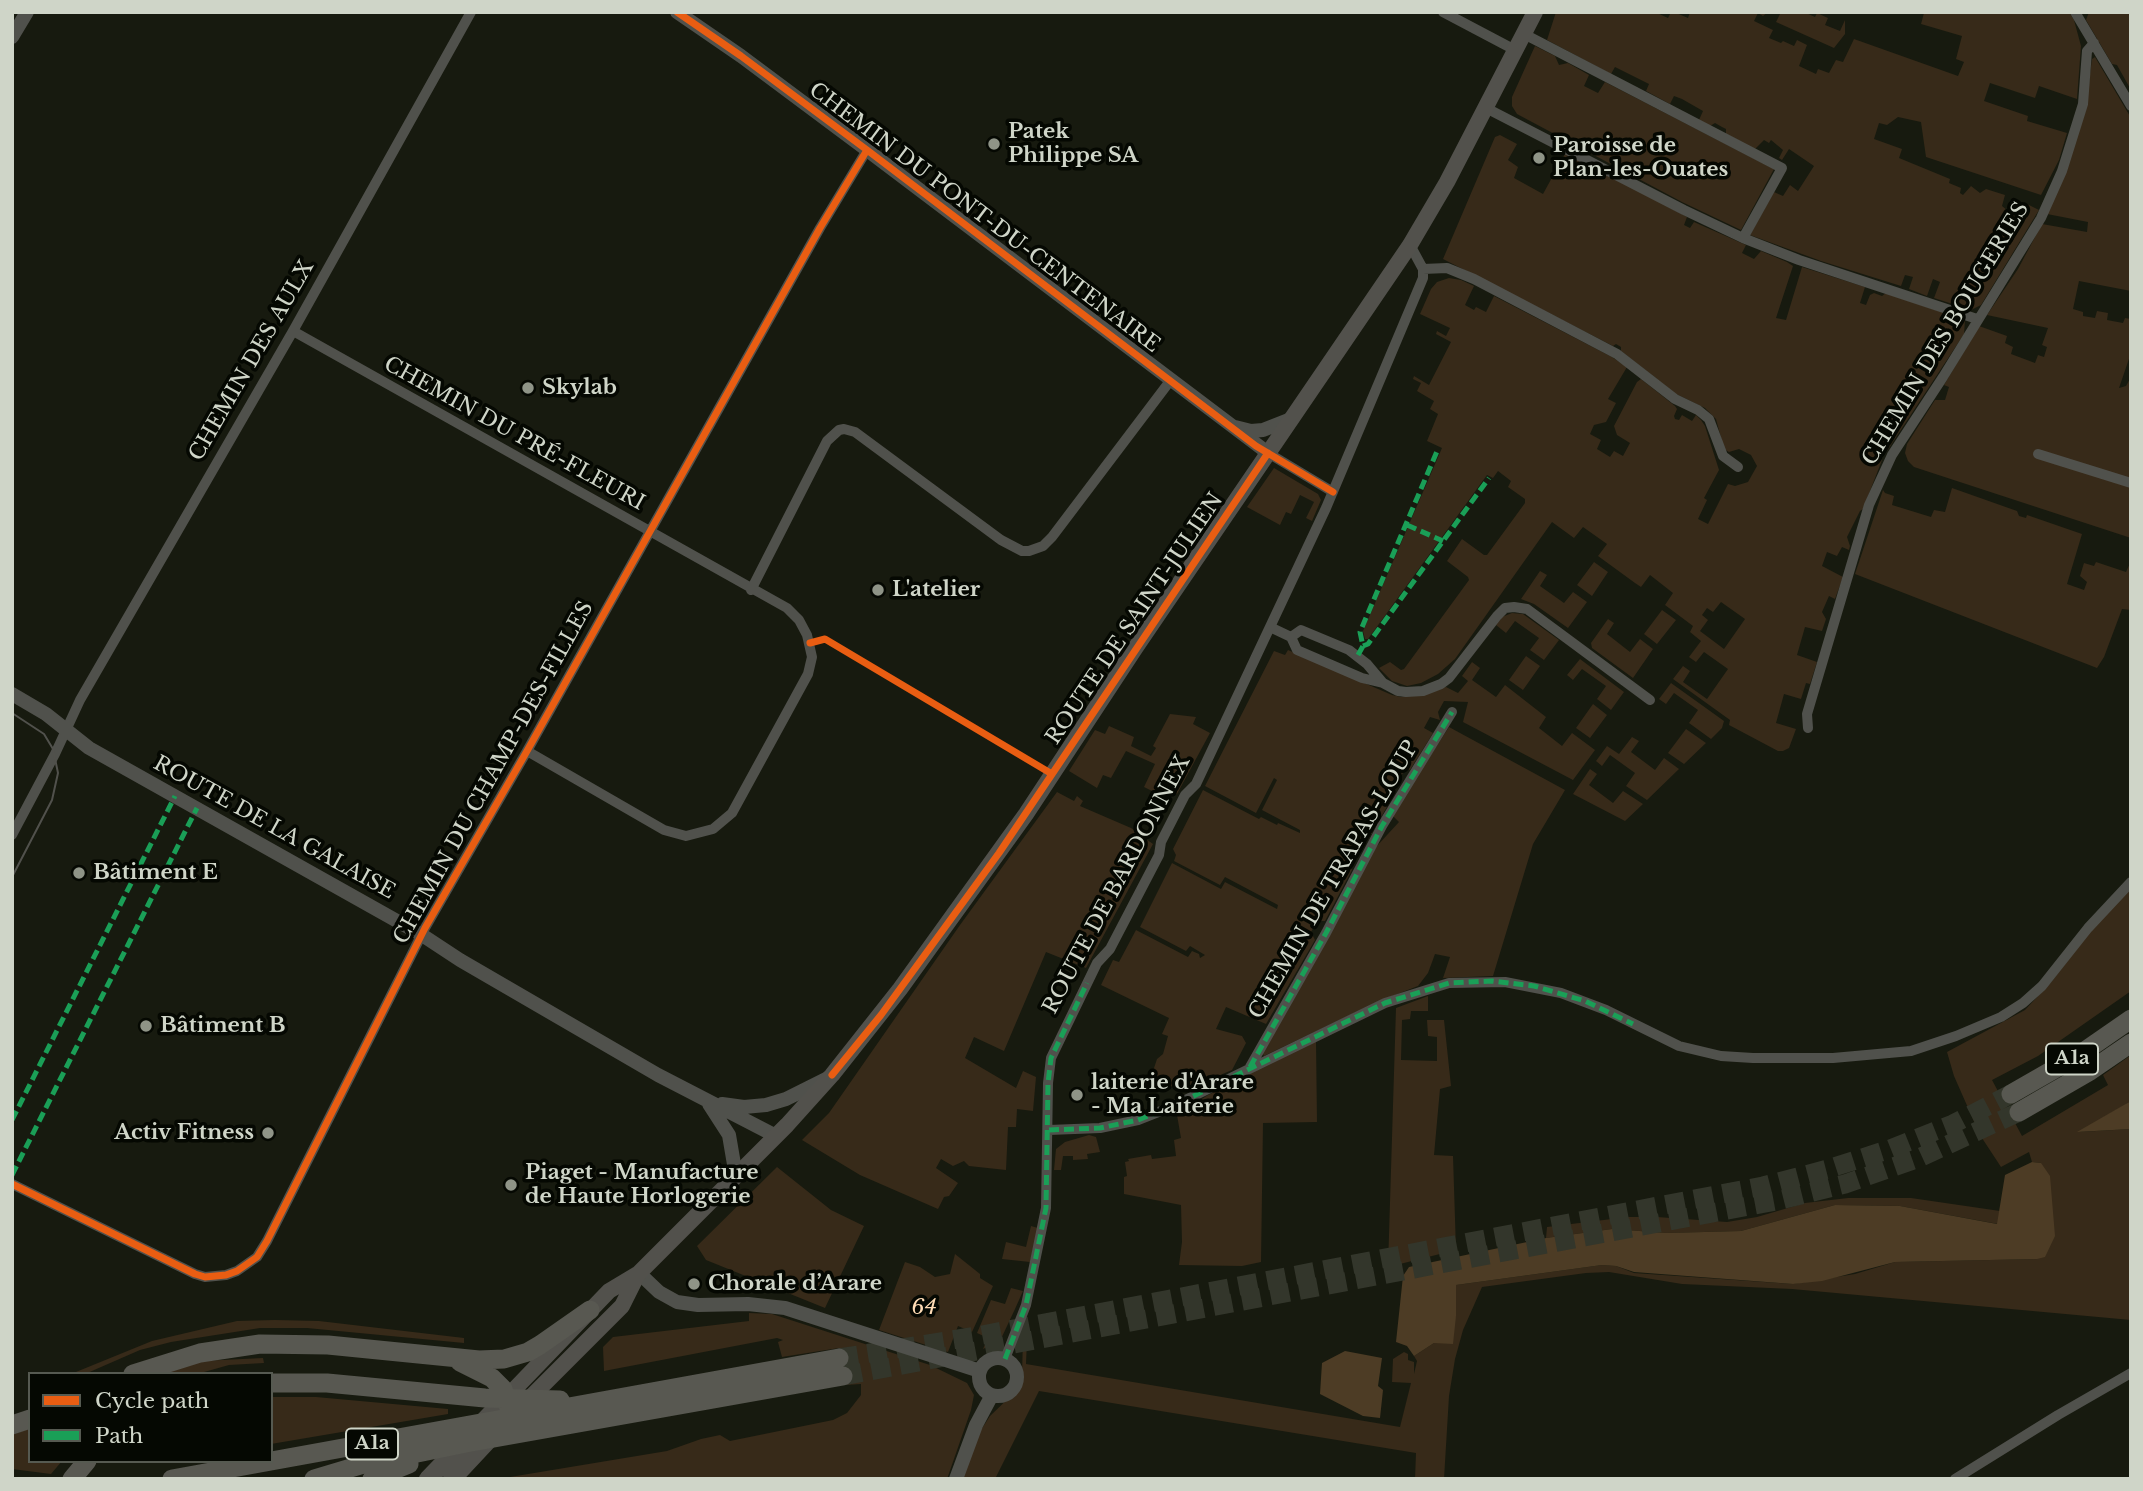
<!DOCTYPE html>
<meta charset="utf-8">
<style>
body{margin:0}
#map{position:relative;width:2143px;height:1491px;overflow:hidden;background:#171a0f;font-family:"Libre Baskerville",serif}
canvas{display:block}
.frame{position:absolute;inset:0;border:14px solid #cfd5c8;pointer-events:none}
.legend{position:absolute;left:28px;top:1372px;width:245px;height:91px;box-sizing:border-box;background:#050802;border:2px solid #565a51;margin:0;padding:9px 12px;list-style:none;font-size:21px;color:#cfd5c8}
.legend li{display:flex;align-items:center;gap:14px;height:35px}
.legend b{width:35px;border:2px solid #565a51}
</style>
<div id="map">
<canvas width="2143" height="1491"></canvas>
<div class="frame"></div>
<ul class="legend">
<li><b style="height:9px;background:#e95d12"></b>Cycle path</li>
<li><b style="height:9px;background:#1a9f57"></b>Path</li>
</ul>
</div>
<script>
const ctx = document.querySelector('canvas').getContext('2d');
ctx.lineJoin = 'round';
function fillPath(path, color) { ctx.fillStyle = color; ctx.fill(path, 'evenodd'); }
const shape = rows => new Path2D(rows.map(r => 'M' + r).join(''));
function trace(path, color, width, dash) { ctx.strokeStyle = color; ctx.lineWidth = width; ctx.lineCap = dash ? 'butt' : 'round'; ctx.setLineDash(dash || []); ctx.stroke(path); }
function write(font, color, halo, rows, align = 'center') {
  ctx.font = font + ' "Libre Baskerville",serif'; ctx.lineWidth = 7; ctx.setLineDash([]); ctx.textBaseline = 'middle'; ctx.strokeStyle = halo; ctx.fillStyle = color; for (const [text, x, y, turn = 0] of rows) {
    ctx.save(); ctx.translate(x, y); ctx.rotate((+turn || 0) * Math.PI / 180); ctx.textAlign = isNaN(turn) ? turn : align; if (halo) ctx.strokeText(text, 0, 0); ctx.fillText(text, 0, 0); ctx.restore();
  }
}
fillPath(shape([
 [1556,12,1655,12,1668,18,1671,12,1674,12,1688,18,1690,12,1768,12,1763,16,1758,13,1754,21,1773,30,1769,38,1781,43,1783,41,1794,46,1797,40,1807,45,1799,66,1816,74,1818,69,1829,73,1836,60,1843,62,1854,39,1958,76,1964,62,1956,59,1962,36,1921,24,1924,13,2069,12,2074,20,2081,46,2077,99,2039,86,2035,98,1990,83,1984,101,2028,116,2027,121,2067,133,2059,160,2041,195,1926,157,1921,122,1898,117,1887,125,1879,123,1874,139,1902,149,1899,158,1950,179,1949,183,1961,188,1960,193,1963,195,1971,186,1980,193,1986,189,2005,195,2002,206,2017,218,2027,204,2039,210,1981,305,1971,310,1934,298,1940,282,1933,279,1927,296,1909,289,1913,277,1905,275,1901,286,1821,261,1750,235,1774,192,1783,196,1790,185,1798,191,1814,166,1789,149,1782,160,1779,158,1783,150,1771,140,1769,143,1764,140,1755,149,1726,134,1726,129,1722,127,1715,123,1710,126,1699,120,1703,111,1682,99,1674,96,1670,104,1646,91,1649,84,1615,67,1611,74,1547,40],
 [1781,12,1804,12,1815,17,1817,13,1828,18,1825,25,1840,31,1845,20,1845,34,1834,48,1776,22],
 [2089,12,2131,12,2131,90,2117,65,2112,64,2086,20],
 [1535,46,1555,56,1559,65,1568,63,1589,75,1584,86,1598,93,1605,82,1774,169,1741,230,1682,202,1517,114,1512,106,1512,97],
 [2095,57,2131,118,2131,291,2079,281,2073,309,2083,312,2083,316,2095,318,2097,311,2108,313,2107,320,2123,323,2125,318,2131,319,2131,353,2119,388,2126,386,2131,377,2131,538,1914,467,1908,461,1905,453,1907,444,1935,400,1945,400,1949,387,1944,385,1979,326,2007,336,2005,343,2013,347,2011,354,2035,363,2038,355,2044,357,2047,347,2042,345,2048,328,1987,315,2018,269,2042,224,2087,232,2088,222,2047,214,2086,104,2092,59],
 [1500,135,1517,144,1508,160,1518,167,1514,178,1543,194,1566,152,1687,217,1684,225,1690,228,1694,222,1746,245,1742,253,1754,259,1761,251,1787,262,1793,266,1776,318,1786,320,1802,267,1865,287,1860,303,1866,305,1870,295,1874,293,1882,296,1886,293,1965,320,1964,334,1887,451,1885,450,1880,458,1882,460,1863,509,1860,511,1847,537,1850,546,1849,550,1842,547,1837,556,1827,552,1822,566,1843,577,1835,599,1829,596,1822,612,1826,619,1822,631,1805,627,1797,655,1817,662,1810,684,1806,683,1801,699,1784,694,1776,723,1796,729,1789,748,1783,751,1778,751,1729,725,1730,720,1673,679,1683,666,1690,671,1683,682,1707,699,1728,669,1704,652,1696,662,1689,657,1701,641,1690,632,1693,626,1665,605,1673,593,1650,575,1641,587,1635,583,1598,556,1607,544,1583,527,1574,538,1552,522,1455,659,1438,674,1421,683,1407,686,1392,681,1379,668,1390,662,1401,670,1404,669,1469,580,1468,577,1447,561,1462,539,1484,555,1487,555,1525,503,1525,499,1508,487,1511,481,1498,471,1493,478,1487,475,1368,639,1365,639,1363,631,1442,448,1427,441,1438,414,1430,409,1434,401,1417,391,1421,383,1413,379,1414,376,1429,385,1451,342,1436,334,1437,331,1446,336,1450,328,1420,314,1431,289,1437,282,1449,278,1461,280,1474,286,1465,305,1474,310,1476,307,1486,312,1494,296,1612,357,1627,367,1608,399,1616,403,1606,422,1594,425,1590,434,1601,440,1597,449,1610,457,1614,451,1623,456,1630,443,1617,435,1614,426,1637,382,1641,379,1675,406,1677,409,1674,416,1675,419,1679,420,1682,415,1692,421,1696,415,1701,420,1705,426,1719,470,1704,498,1707,500,1698,519,1708,524,1728,484,1735,486,1748,482,1757,466,1751,455,1739,449,1729,452,1724,449,1716,419,1705,408,1676,394,1621,351,1621,347,1616,344,1613,346,1443,259,1495,137],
 [1721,602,1745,619,1724,649,1700,631,1708,620,1702,615,1707,608,1713,612],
 [1274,468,1318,494,1321,500,1312,521,1306,518,1314,502,1300,495,1291,514,1286,512,1280,525,1247,507],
 [1952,488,2017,511,2019,516,2026,518,2027,515,2082,534,2067,584,2084,590,2087,582,2080,576,2084,563,2094,566,2096,562,2126,572,2131,561,2131,610,2122,609,2104,657,2097,668,1855,574,1883,490,1885,493,1894,496,1892,505,1931,517,1934,510,1945,512],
 [1594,562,1608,572,1592,596,1577,585],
 [1540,571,1547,575,1540,586,1564,603,1573,592,1587,602,1568,628,1534,604,1521,599],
 [1662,610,1676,620,1657,644,1644,634],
 [1512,613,1523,614,1559,640,1544,660,1530,650,1539,638,1515,621,1506,633,1496,625,1502,617],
 [1608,619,1614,623,1607,634,1630,652,1640,639,1653,649,1633,678,1592,648,1591,643],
 [1288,650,1392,695,1401,697,1446,687,1458,693,1468,681,1462,676,1472,662,1480,668,1472,680,1496,697,1505,685,1546,717,1539,728,1562,746,1572,733,1595,750,1573,780,1463,722,1468,702,1444,701,1438,712,1440,720,1430,717,1424,728,1433,733,1410,770,1406,768,1401,776,1397,774,1387,796,1392,798,1368,840,1358,842,1356,846,1359,848,1350,865,1352,870,1325,921,1317,921,1311,932,1315,940,1266,1024,1226,1007,1216,1029,1242,1036,1246,1043,1232,1070,1199,1084,1155,1088,1148,1086,1157,1059,1163,1054,1168,1036,1162,1034,1169,1018,1101,985,1113,960,1119,962,1136,930,1188,957,1192,951,1199,954,1200,958,1205,955,1190,946,1186,951,1140,927,1172,863,1221,889,1225,882,1277,909,1278,905,1225,877,1220,885,1174,861,1176,855,1173,849,1203,790,1259,819,1261,817,1277,825,1278,823,1300,833,1300,830,1262,810,1277,780,1274,778,1256,813,1205,786,1274,651,1285,655],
 [1526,656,1540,666,1523,690,1509,680],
 [1580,659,1624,692,1611,710,1597,699,1606,686,1582,669,1573,680,1567,675],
 [1671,683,1724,721,1722,728,1711,739,1689,723,1698,710,1674,693,1666,704,1659,699],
 [1593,704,1607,715,1590,738,1576,728],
 [1170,714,1196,717,1193,724,1210,733,1177,794,1161,787,1156,797,1151,795,1152,791,1144,787,1155,764,1126,751,1111,778,1103,775,1097,788,1069,771,1095,730,1105,734,1109,726,1134,737,1131,746,1151,756,1156,748,1153,746],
 [1449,727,1565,790,1533,844,1493,976,1443,978,1450,957,1435,954,1428,973,1418,986,1377,1002,1264,1056,1262,1052,1376,847,1399,822,1392,815],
 [1686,729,1706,743,1684,764,1668,753],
 [1632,737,1639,741,1631,752,1655,770,1664,758,1679,769,1647,800,1626,786,1635,773,1610,755,1602,766,1596,761,1607,746,1619,754],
 [1590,769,1597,774,1589,785,1613,803,1623,791,1643,804,1625,821,1573,794],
 [1057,792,1074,801,1077,796,1083,801,1080,806,1131,828,1153,844,1086,968,1046,952,1004,1051,974,1037,965,1058,1016,1088,1023,1071,1036,1077,1033,1111,1017,1109,1016,1127,1008,1127,1006,1170,969,1166,964,1161,953,1166,941,1159,936,1168,958,1183,949,1196,944,1197,938,1209,860,1175,802,1140,829,1113,960,925],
 [2131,887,2131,991,2038,1056,1992,1080,2022,1136,2108,1085,2103,1075,2131,1055,2131,1101,2079,1132,2131,1129,2131,1320,1792,1289,1682,1284,1609,1272,1586,1273,1482,1287,1463,1330,1455,1359,1449,1396,1444,1479,1415,1479,1416,1453,1039,1391,995,1479,962,1479,979,1433,990,1416,1019,1388,1022,1375,1023,1337,1027,1339,1026,1364,1400,1427,1411,1383,1392,1382,1393,1359,1404,1352,1408,1354,1408,1360,1414,1362,1414,1374,1417,1361,1414,1356,1434,1343,1456,1316,1456,1285,1602,1265,1616,1266,1634,1273,1793,1284,1855,1274,1895,1262,2037,1259,2041,1163,2032,1162,2029,1152,2001,1167,1980,1135,1954,1076,1947,1052,2025,1010,2052,981,2088,934],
 [1428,996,1428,1011,1411,1011,1410,1019,1402,1020,1401,1060,1437,1061,1437,1037,1428,1036,1427,1020,1444,1020,1451,1086,1440,1089,1434,1155,1453,1156,1456,1250,1388,1267,1396,1008],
 [1316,1040,1317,1122,1263,1123,1261,1262,1242,1266,1179,1265,1182,1242,1181,1205,1124,1194,1124,1177,1127,1176,1125,1162,1129,1161,1128,1159,1151,1155,1152,1159,1176,1156,1174,1140,1181,1138,1177,1115,1208,1095],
 [1089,1135,1096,1137,1100,1152,1087,1154,1088,1159,1073,1160,1073,1156,1063,1156,1061,1170,1054,1170,1056,1149,1065,1142],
 [777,1167,831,1210,864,1226,825,1308,706,1260,697,1246],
 [1848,1198,1911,1198,2000,1211,1998,1224,1900,1206,1835,1205,1741,1231,1667,1233,1612,1229,1546,1238,1547,1227,1628,1217,1657,1217,1727,1222,1757,1217,1805,1203],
 [1031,1226,1038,1228,1030,1262,1002,1259,1006,1242,1026,1247],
 [955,1254,980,1274,980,1278,993,1286,972,1332,958,1326,948,1352,879,1330,905,1262,920,1267,935,1277,950,1274],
 [1011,1288,1023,1291,1015,1309,1000,1341,983,1349,988,1338,977,1333,991,1300,1005,1304],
 [749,1313,772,1314,930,1365,967,1383,974,1395,971,1410,947,1479,498,1479,667,1451,701,1439,720,1435,730,1441,833,1420,847,1413,861,1395,861,1384,846,1385,839,1348,782,1357,778,1342,783,1340,777,1338,604,1371,603,1347,613,1337,749,1321],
 [275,1320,319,1321,464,1338,464,1343,307,1328,260,1328,171,1342,140,1350,85,1374,71,1374,152,1341,237,1321],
 [263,1358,264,1363,229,1365,197,1374,158,1374,201,1361],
 [271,1397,316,1397,448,1409,448,1414,271,1444],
 [30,1428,30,1461,62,1461,51,1474,12,1469,12,1435]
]), '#372a19');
fillPath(shape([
 [2131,1101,2131,1129,2077,1132,2122,1106],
 [2032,1162,2041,1163,2050,1176,2055,1236,2045,1257,2037,1259,1895,1262,1822,1281,1793,1284,1634,1272,1616,1266,1602,1265,1456,1285,1456,1316,1453,1344,1434,1343,1414,1356,1407,1346,1396,1342,1403,1276,1409,1267,1546,1238,1612,1229,1667,1233,1741,1231,1835,1205,1900,1206,1997,1224,2005,1175],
 [1345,1351,1382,1358,1378,1386,1383,1390,1380,1418,1363,1416,1320,1394,1322,1363]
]), '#4d3c25');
trace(shape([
 [839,1358,977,1336,1763,1186,1828,1169,1890,1149,1953,1124,2011,1094],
 [843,1376,1781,1200,1845,1184,1919,1158,2019,1112]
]), '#33362b', 19, [19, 10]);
trace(shape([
 [1443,12,1515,50],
 [2075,12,2131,106],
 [1524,34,1782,168,1743,238],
 [1486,108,1684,210,1743,238,1799,260,1977,319],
 [1423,269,1447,268,1474,279,1617,354,1675,399,1698,410,1709,419,1723,456,1738,467],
 [293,331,787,608,799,620,807,635,812,657,808,674,732,813,713,829,686,836,664,830,527,751],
 [1268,453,1333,492],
 [2038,454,2131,483],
 [751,590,827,441,839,430,844,429,855,432,1001,540,1022,551,1029,551,1043,546,1052,537,1170,381],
 [1272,628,1291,637,1301,630,1349,650,1367,664,1383,683,1362,678,1297,650,1291,637],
 [1383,683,1398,691,1406,692,1423,691,1441,684,1449,678,1497,616,1505,608,1514,607,1527,609,1650,700],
 [1808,728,1807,714,1869,505,1892,455,1943,377,2041,218,2062,171,2083,104,2087,51,2094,43],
 [12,835,55,754,80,700,293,331,471,12],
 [1250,1067,1326,933,1382,826,1452,712],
 [1049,1130,1100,1128,1138,1120,1171,1107,1385,1003,1449,983,1505,982,1561,993,1606,1010,1679,1046,1721,1056,1753,1058,1833,1058,1911,1051,1956,1036,2001,1017,2023,1003,2042,986,2088,928,2131,882],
 [12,1184,195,1274,205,1277,226,1275,237,1271,257,1257,267,1241,425,928,527,751,820,228,867,150],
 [1005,1359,1026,1305,1046,1208,1048,1083,1051,1058,1097,963,1110,949,1159,855,1161,842,1185,795,1196,784,1326,508,1423,278,1423,269,1410,245],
 [1955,1479,2058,1415,2131,1373]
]), '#50514c', 10);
trace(shape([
 [677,12,741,56,867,150,1268,453],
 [12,37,27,12],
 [1235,427,1251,431,1263,430,1291,419],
 [12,694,46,714,89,748,422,935,460,960,658,1075,776,1136],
 [709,1104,729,1135,736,1176],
 [722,1104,744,1107,766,1105,786,1099,828,1078],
 [639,1273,659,1292,677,1302,698,1305,748,1304,785,1308,980,1371],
 '979 1377a19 19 0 1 1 38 0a19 19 0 1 1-38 0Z',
 [956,1479,976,1425,992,1395]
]), '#50514c', 14);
trace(shape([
 [507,1397,609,1291,639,1273,787,1125,832,1075,900,989,1026,814,1136,647,1410,245,1447,182,1535,12],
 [523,1405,622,1306,637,1276]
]), '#52514c', 16);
trace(shape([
 [428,1479,507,1397],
 [452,1479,494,1434]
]), '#52514c', 18);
trace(shape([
 [2011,1094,2079,1055,2131,1019],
 [2019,1112,2090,1071,2131,1043],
 [460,1362,492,1378,503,1389,509,1408],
 [133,1374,200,1353,260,1344,328,1345,479,1360,504,1359,528,1352,540,1345,590,1310],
 [271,1383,327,1383,485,1398,560,1400],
 [12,1425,30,1419],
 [72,1479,87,1461],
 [172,1479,839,1358],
 [314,1479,364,1464,466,1443,843,1376],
 [372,1479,409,1464]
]), '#585851', 19);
trace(shape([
 [12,713,44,734,53,749,58,773,52,800,12,877]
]), '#51514c', 2);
trace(shape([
 [1407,525,1443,541],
 [1363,646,1368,644,1489,478],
 [1358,655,1363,646,1360,632,1438,449],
 [1250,1067,1326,933,1382,826,1452,712],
 [12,1120,175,796],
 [1049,1130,1100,1128,1138,1120,1171,1107,1385,1003,1449,983,1492,981,1534,986,1585,1001,1633,1024],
 [12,1175,197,808],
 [1005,1359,1026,1305,1046,1208,1048,1083,1051,1058,1087,983]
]), '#1a9f57', 5, [10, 5]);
trace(shape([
 [677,12,741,56,867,150,1256,446,1333,492],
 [810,643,825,639,1052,774],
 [832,1075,881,1015,999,853,1268,453],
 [12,1184,195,1274,205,1277,226,1275,237,1271,257,1257,267,1241,425,928,527,751,820,228,867,150]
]), '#e95d12', 7);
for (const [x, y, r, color] of [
 [994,144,7,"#8f9487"],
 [1539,158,7,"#8f9487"],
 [528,388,7,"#8f9487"],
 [878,590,7,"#8f9487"],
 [79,873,7,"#8f9487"],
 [146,1026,7,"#8f9487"],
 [1077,1095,7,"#8f9487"],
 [268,1133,7,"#8f9487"],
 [511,1185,7,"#8f9487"],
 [694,1284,7,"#8f9487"]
]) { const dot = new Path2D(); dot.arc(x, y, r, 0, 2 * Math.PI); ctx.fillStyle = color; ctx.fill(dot); trace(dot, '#050802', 2.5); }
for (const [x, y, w] of [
 [2072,1059,52],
 [372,1444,52]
]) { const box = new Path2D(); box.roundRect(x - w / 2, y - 15.5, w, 31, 5); ctx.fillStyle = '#050802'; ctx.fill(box); trace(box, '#cfd5c8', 2); }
write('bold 19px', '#cfd5c8', null, [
 ["A1a",2072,1059],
 ["A1a",372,1444]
]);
write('bold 21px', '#cfd5c8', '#050802', [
 ["Patek",1008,132],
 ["Philippe SA",1008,156],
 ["Paroisse de",1553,146],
 ["Plan-les-Ouates",1553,170],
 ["Skylab",542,388],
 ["L'atelier",892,590],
 ["Bâtiment E",93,873],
 ["Bâtiment B",160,1026],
 ["laiterie d'Arare",1091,1083],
 ["- Ma Laiterie",1091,1107],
 ["Activ Fitness",254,1133,"right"],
 ["Piaget - Manufacture",525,1173],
 ["de Haute Horlogerie",525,1197],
 ["Chorale d’Arare",708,1284]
], 'left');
write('21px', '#cfd5c8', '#050802', [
 ["CHEMIN DU PONT-DU-CENTENAIRE",984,218,37],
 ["CHEMIN DES BOUGERIES",1946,334,-59],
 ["CHEMIN DES AULX",252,361,-60],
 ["CHEMIN DU PRÉ-FLEURI",514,434,29],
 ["ROUTE DE SAINT-JULIEN",1135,619,-56],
 ["CHEMIN DU CHAMP-DES-FILLES",494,773,-61],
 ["ROUTE DE LA GALAISE",274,828,29],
 ["CHEMIN DE TRAPAS-LOUP",1334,880,-60],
 ["ROUTE DE BARDONNEX",1117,885,-62]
]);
write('italic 21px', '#ffdcb6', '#050802', [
 ["64",924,1308]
]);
</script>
